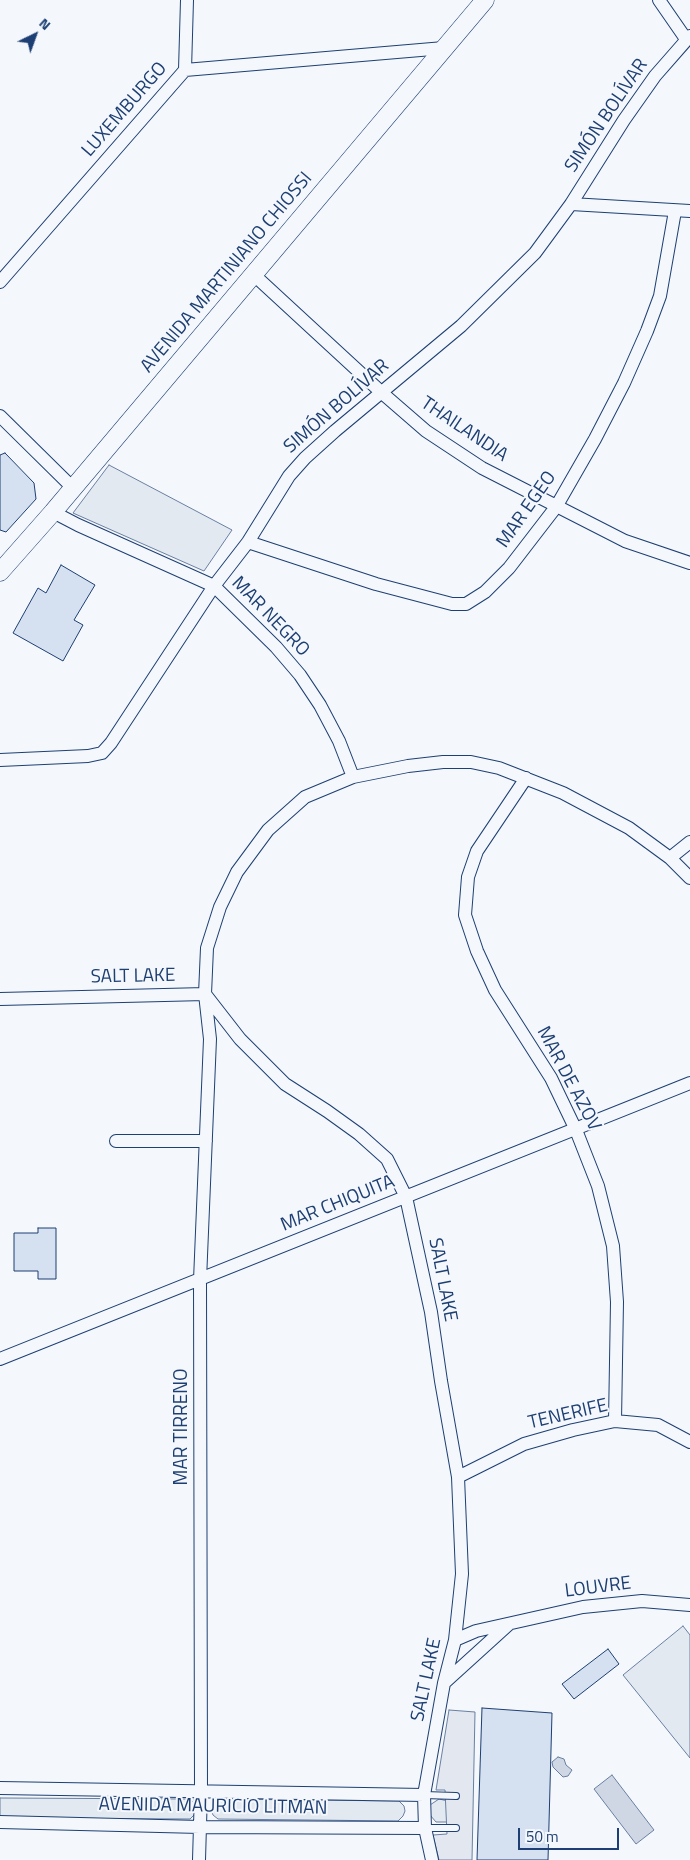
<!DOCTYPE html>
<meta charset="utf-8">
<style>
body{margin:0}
#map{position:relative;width:690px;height:1860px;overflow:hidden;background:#f4f7fb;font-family:"Titillium Web",sans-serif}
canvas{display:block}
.north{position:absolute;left:10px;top:10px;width:50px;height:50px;-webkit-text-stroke:4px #f4f7fb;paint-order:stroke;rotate:42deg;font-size:14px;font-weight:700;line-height:20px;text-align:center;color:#1d3f73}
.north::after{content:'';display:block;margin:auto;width:18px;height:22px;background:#1d3f73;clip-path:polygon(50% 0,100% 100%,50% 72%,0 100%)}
.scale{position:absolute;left:518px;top:1828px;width:101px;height:22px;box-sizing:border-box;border:2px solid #1d3f73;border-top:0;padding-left:6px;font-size:15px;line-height:18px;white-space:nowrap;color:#1d3f73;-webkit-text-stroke:4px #f4f7fb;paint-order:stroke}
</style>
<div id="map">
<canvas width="690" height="1860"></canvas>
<div class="north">N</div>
<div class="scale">50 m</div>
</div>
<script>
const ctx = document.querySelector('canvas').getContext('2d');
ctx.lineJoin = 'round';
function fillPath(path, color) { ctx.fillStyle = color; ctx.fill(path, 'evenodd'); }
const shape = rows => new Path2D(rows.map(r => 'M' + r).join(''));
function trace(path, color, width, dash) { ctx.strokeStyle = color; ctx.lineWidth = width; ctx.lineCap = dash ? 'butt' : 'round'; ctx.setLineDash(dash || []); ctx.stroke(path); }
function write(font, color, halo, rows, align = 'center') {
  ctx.font = font + ' "Titillium Web",sans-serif'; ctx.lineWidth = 4; ctx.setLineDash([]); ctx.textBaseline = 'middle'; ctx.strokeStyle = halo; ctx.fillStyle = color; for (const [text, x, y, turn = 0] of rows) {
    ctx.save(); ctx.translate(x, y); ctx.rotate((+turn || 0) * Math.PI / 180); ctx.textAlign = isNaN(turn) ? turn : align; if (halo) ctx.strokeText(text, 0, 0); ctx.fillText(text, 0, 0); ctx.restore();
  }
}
const green = shape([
 [109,465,232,530,204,571,73,513,109,465],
 [683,1626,690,1635,690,1758,623,1675,683,1626],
 [0,1798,186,1799,194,1802,196,1806,196,1813,190,1819,0,1818,0,1798],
 [217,1799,399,1801,404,1806,405,1811,403,1816,398,1821,218,1819,213,1815,211,1810,212,1804,217,1799],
 [439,1799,448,1801,450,1819,446,1822,436,1822,430,1815,430,1805,439,1799]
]);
fillPath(green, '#e3e9f0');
trace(green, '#687fa3', 1);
const parking = shape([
 [449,1710,475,1712,472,1860,439,1860,433,1835,447,1834,445,1790,436,1790,449,1710]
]);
fillPath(parking, '#e3e8f0');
trace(parking, '#687fa3', 1);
const water = shape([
 [558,1757,564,1759,566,1765,572,1770,568,1776,563,1777,553,1767,552,1762,558,1757],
 [612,1775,654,1830,636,1844,594,1789,612,1775]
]);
fillPath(water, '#cfd7e4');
trace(water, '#687fa3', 1);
const building = shape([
 [5,453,34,483,36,499,6,532,0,530,0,455,5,453],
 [61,565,95,585,74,620,83,625,63,661,13,633,38,588,46,593,61,565],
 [38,1228,56,1228,56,1279,38,1279,38,1271,14,1271,14,1233,38,1233,38,1228],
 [608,1649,619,1664,574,1699,562,1684,608,1649],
 [482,1708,552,1713,548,1860,477,1860,482,1708]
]);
fillPath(building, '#d5e0f0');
trace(building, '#1d3f73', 1);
const lane = shape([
 [424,1795,456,1796],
 [425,1828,456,1828]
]);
const street = shape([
 [659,0,686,39],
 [185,70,187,0],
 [571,204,690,211],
 [253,274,381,392,426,431,482,468,625,541,690,563],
 [0,282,185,70,444,48],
 [0,416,73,488],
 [53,512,78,525,214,586,276,647,300,675,320,705,339,741,353,777],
 [248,542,376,584,452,604,466,604,485,592,509,568,556,507,595,439,624,383,647,331,660,296,675,211],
 [0,760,88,756,102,753,111,743,214,586,248,542,289,476,305,458,335,431,461,326,535,253,571,204,624,120,655,76,690,36],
 [526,778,477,851,468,877,465,915,477,951,495,990,551,1078,576,1130,598,1186,613,1246,617,1302,615,1421],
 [670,858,690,842],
 [0,999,205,994,240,1039,285,1084,327,1111,359,1134,387,1159,406,1197,431,1312,441,1381,458,1477,462,1574,455,1640,444,1683,424,1795,425,1828,432,1860],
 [116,1141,206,1141],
 [0,1359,690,1083],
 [458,1477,524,1444,573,1430,615,1421,658,1425,690,1442],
 [455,1640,476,1631,583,1607,642,1601,690,1605],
 [444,1683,509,1624],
 [0,1788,424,1795],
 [0,1822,200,1827,425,1828],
 [199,1860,201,1791,200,1280,210,1039,205,994,207,948,220,907,237,872,268,830,305,797,353,777,408,766,443,762,471,762,499,768,563,793,629,828,670,858,690,878]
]);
const secondary = shape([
 [0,572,53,512,485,0]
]);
trace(lane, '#1d3f73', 8);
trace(street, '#1d3f73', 14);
trace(secondary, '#1d3f73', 19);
trace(lane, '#f4f7fb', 6);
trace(street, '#f4f7fb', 12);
trace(secondary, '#f4f7fb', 18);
write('19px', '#1d3f73', '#f4f7fb', [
 ["LUXEMBURGO",125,110,-49],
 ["SIMÓN BOLÍVAR",607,116,-56],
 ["AVENIDA MARTINIANO CHIOSSI",227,273,-50],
 ["SIMÓN BOLÍVAR",337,407,-41],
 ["THAILANDIA",464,430,34],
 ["MAR EGEO",527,510,-55],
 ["MAR NEGRO",270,617,46],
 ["SALT LAKE",133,977,-1],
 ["MAR DE AZOV",568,1079,62],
 ["MAR CHIQUITA",338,1204,-22],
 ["SALT LAKE",442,1280,79],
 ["TENERIFE",568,1415,-13],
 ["MAR TIRRENO",182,1427,-90],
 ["LOUVRE",598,1588,-7],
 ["SALT LAKE",427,1680,-78],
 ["AVENIDA MAURICIO LITMAN",213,1807,1]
]);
</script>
